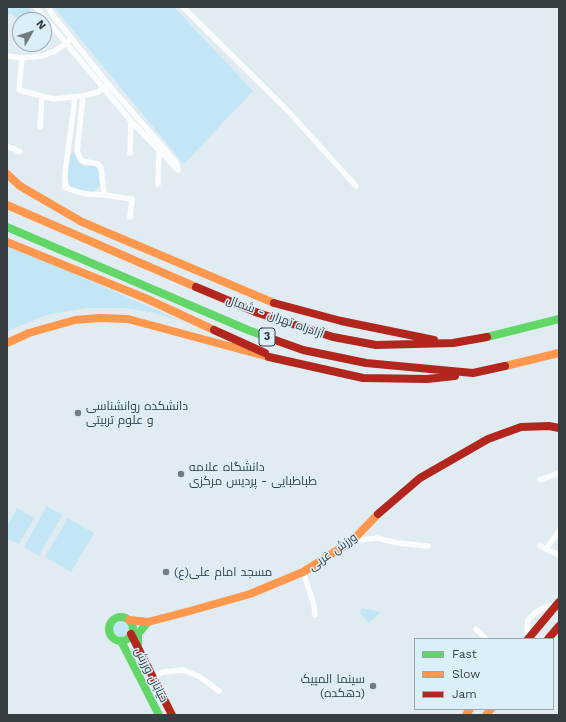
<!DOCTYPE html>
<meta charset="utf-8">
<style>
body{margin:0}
#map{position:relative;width:566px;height:722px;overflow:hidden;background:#e1ecf2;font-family:"Work Sans",sans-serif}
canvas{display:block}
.frame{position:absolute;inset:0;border:8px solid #363e42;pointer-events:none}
.legend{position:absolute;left:414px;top:638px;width:140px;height:72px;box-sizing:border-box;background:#dbeff8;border:1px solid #99a8af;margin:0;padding:5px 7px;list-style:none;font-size:12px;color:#363e42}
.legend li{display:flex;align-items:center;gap:8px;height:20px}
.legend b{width:20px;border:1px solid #99a8af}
.north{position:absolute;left:12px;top:12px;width:40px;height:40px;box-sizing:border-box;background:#dbeff8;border:1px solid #99a8af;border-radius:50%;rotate:51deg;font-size:11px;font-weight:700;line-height:16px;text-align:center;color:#363e42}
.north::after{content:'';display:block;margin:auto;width:14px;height:18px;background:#727b80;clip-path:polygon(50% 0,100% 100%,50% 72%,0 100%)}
</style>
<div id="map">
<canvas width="566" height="722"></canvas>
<div class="frame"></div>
<ul class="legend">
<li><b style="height:5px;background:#63d668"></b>Fast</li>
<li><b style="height:5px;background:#ff974d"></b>Slow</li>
<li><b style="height:5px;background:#b3261e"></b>Jam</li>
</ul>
<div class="north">N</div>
</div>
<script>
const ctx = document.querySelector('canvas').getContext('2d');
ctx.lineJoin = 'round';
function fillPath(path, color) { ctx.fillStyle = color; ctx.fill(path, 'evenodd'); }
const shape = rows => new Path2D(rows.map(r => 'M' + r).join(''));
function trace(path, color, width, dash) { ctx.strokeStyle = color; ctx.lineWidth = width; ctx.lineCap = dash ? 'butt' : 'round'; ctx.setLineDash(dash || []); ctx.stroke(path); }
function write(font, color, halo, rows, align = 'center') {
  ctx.font = font + ' "Work Sans",Cairo,sans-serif'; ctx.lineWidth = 3; ctx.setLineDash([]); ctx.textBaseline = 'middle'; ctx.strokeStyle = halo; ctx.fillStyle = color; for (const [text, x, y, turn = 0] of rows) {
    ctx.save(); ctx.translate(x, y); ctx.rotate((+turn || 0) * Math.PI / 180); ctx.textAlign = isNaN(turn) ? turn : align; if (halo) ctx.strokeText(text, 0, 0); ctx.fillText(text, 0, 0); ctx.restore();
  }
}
fillPath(shape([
 [7,7,28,7,39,20,20,20,20,23,11,13,7,16],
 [54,7,174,7,253,91,184,164],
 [74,150,78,162,84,166,95,166,99,171,100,185,93,192,71,188,68,180,68,158],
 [7,246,53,264,181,321,150,312,124,308,87,308,47,315,7,331],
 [47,506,62,515,39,556,24,547],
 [17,508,34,518,19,544,7,538,7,526],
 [68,518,94,533,71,572,45,557],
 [361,608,377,611,380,613,369,623,360,613],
 '111 629a10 10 0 1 1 20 0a10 10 0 1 1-20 0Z'
]), '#c2e6f5');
trace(shape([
 [36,7,131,121,178,170],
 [48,7,52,14,108,84,176,162,178,169],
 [183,7,288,111,356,186],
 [7,56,22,58,42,56,53,52,68,42],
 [22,58,19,90,53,99,83,96,98,92,105,86],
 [75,97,65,173,65,187,69,189,85,194,104,195,101,167,98,164,82,161,77,152,83,96],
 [40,127,42,96],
 [7,146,20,152],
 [130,153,131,121],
 [158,184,159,152],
 [104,195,132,199,130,217],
 [540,480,559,473],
 [352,541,377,538,397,543,428,546],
 [540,546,559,555],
 [546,549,559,531],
 [303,572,314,605,315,615],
 [476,629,486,639],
 [529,637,527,631,528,620,536,612,548,606,556,606],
 [152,678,163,672,183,670,200,677,219,691]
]), '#fafcfd', 5.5);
trace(shape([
 [7,227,248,330,275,340],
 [487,337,559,319],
 '109 629a12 12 0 1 1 24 0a12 12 0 1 1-24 0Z',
 [121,641,159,715],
 [138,645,138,634,148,622]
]), '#63d668', 8);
trace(shape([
 [7,174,20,186,82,222,274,303],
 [7,205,196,287],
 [7,242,145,298,214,330],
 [7,343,29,333,75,320,99,318,128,319,269,357],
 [505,366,559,353],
 [129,620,148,622,190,611,250,594,303,572,352,541,378,514],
 [466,715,470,709],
 [486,715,491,709]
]), '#ff974d', 8);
trace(shape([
 [196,287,258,313,333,337,376,345,453,343,487,337],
 [274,303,341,321,434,340],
 [214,330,265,353],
 [275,340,303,350,366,363,473,373,505,366],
 [269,357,363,378,427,379,455,376],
 [378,514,420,478,488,439,521,427,549,426,559,428],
 [131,634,172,715],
 [528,639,559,602],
 [548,639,559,626]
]), '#b3261e', 8);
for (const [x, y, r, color] of [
 [78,413,4,"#727b80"],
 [181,474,4,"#727b80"],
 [166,572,4,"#727b80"],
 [373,686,4,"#727b80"]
]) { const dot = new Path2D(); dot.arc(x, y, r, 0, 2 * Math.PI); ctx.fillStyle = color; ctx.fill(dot); trace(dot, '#dbeff8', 1.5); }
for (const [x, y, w] of [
 [267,337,16]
]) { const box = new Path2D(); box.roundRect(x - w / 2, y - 9, w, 18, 3); ctx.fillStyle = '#dbeff8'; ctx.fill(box); trace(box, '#363e42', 1); }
write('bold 11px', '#363e42', null, [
 ["3",267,337]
]);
write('12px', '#363e42', '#dbeff8', [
 ["آزادراه تهران - شمال",275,317,20],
 ["ورزش غربی",333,552,-35],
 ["خیابان ورزش",151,675,63]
]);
write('12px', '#363e42', '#dbeff8', [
 ["دانشکده روانشناسی",86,406],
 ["و علوم تربیتی",86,420],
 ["دانشگاه علامه",189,467],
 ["طباطبایی - پردیس مرکزی",189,481],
 ["مسجد امام علی(ع)",174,572],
 ["سینما المپیک",365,679,"right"],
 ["(دهکده)",365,693,"right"]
], 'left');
</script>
